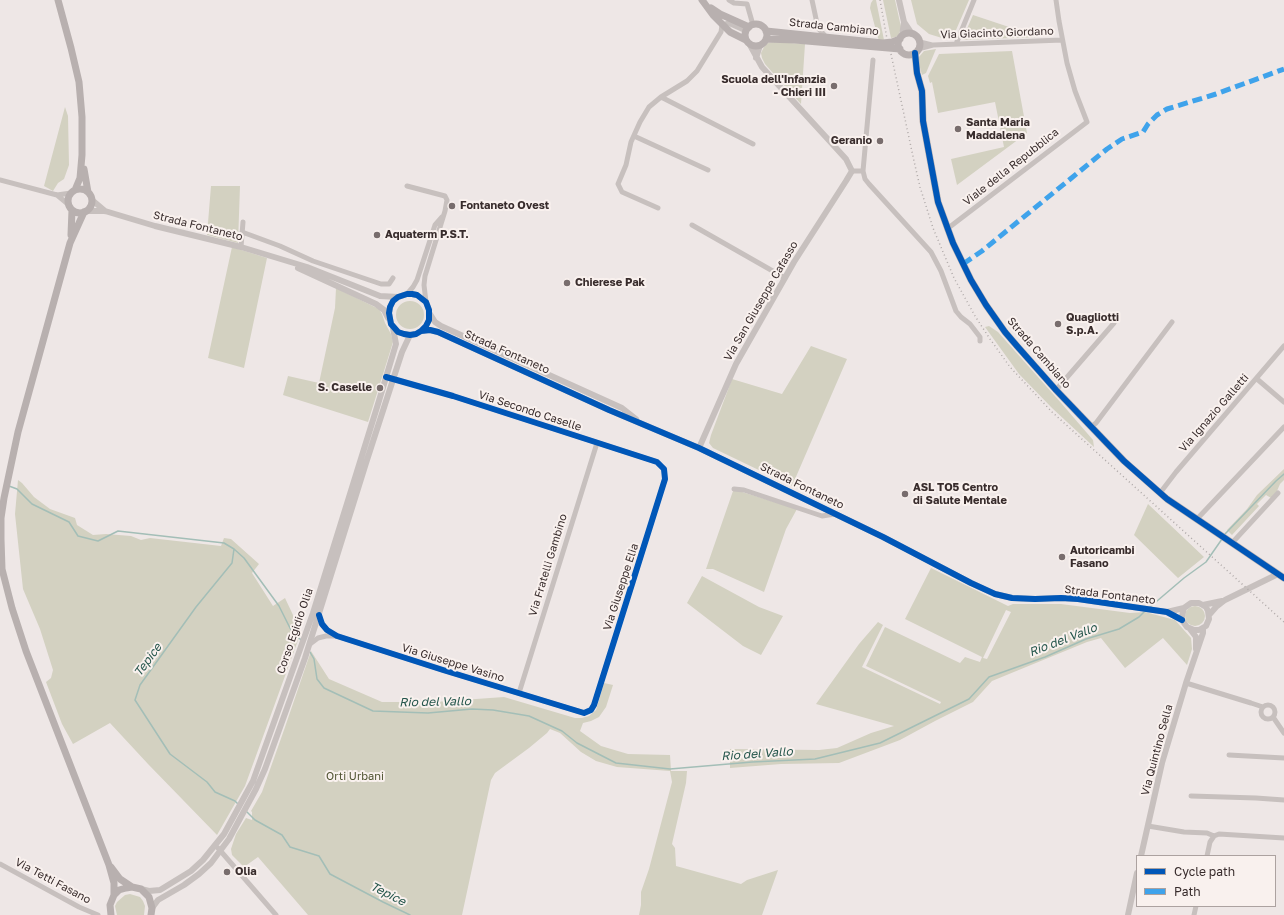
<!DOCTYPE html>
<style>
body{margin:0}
#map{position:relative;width:1284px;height:915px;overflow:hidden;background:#eee7e6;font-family:"Golos Text",sans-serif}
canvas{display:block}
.legend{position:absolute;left:1136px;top:855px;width:140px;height:52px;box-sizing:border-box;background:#f9f1ee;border:1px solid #aca2a0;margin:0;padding:5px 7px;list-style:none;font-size:12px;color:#382c2c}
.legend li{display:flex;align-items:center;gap:8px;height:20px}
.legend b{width:20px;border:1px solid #aca2a0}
</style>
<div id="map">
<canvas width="1284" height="915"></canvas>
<ul class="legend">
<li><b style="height:5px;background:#0057b8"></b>Cycle path</li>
<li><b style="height:5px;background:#3fa3eb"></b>Path</li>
</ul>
</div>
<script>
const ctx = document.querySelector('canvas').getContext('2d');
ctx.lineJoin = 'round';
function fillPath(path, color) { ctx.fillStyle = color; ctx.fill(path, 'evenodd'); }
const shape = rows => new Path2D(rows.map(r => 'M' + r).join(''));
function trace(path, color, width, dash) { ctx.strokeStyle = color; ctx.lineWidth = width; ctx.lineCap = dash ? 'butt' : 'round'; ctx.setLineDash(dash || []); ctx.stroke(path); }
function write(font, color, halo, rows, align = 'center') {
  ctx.font = font + ' "Golos Text",sans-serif'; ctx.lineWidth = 4; ctx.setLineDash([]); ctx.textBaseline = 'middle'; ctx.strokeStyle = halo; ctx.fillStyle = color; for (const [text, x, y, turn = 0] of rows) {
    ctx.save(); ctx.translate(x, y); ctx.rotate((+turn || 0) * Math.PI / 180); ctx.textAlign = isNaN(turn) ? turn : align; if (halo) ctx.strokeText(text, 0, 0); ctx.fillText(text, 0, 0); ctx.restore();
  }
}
fillPath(shape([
 [873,0,876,0,884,40,879,40,878,38,870,8,871,3],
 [883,0,895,0,901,27,899,34,896,37,891,38],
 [911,0,969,0,953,37,942,38,929,34,917,24],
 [973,15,1039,37,962,40],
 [774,42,805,44,801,104,772,72,765,64,762,58,761,53,764,47,768,43],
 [936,49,926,73,922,75,918,60,919,57,924,51],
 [1012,51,1027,133,957,185,951,159,1004,147,995,102,938,113,932,82,930,83,928,76,939,54],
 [65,107,68,116,69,165,64,179,58,183,53,191,44,186],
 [211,186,240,186,238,243,207,235],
 [232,247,267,258,244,368,208,358],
 [336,288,379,309,382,314,385,323,391,334,393,342,389,355,368,422,283,395,288,376,319,383,335,308],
 '396 315a14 14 0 1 1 28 0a14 14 0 1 1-28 0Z',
 [989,326,998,332,1062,404,1093,440,1094,447,1052,408,1019,374,985,327],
 [811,346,847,359,792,486,713,448,709,443,711,435,732,379,782,394],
 [1284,469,1284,480,1280,484,1277,491,1271,498,1266,495,1257,504,1259,506,1232,535,1227,530,1247,509,1257,495],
 [18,480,22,483,34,497,50,509,75,518,77,525,93,535,106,534,131,536,141,540,150,538,221,546,224,538,231,539,259,564,252,573,273,606,285,598,301,632,245,786,217,835,148,764,110,723,73,744,62,724,46,682,51,678,53,670,40,629,23,589,15,514],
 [733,491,739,491,797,509,786,529,764,592,713,569,706,569],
 [1148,504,1204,557,1178,578,1134,535],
 [931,568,1008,606,1013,604,1061,604,1130,613,1145,612,1175,620,1191,638,1192,649,1187,665,1163,638,1125,668,1101,638,1087,642,992,681,973,702,935,721,900,740,839,763,781,764,730,768,730,749,819,750,837,748,871,733,894,726,816,704,859,644,878,622,883,625,862,667,940,704,941,702,866,666,885,627,960,663,965,657,980,662,982,657,905,619],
 [1006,610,1011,612,987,659,983,658],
 [702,576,759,607,783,616,761,655,743,646,687,603],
 '1185 616a10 10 0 1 1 20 0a10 10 0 1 1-20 0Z',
 [311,651,329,679,382,702,434,702,504,697,575,718,582,718,589,716,596,710,604,683,613,685,606,707,599,717,591,721,583,723,580,731,601,746,628,754,670,755,671,771,687,771,686,783,672,844,675,848,676,866,741,884,747,880,778,870,762,915,639,915,641,905,641,892,649,869,672,782,670,771,617,767,596,761,581,752,560,733,550,729,547,733,529,748,495,773,491,780,462,915,308,915,258,857,244,867,232,855,231,849,236,834,246,818,252,820,252,812,251,811,262,792,284,730],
 [130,894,140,897,143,901,145,906,144,915,117,915,115,906,117,902,125,895]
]), '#d3d1c1');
trace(shape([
 [9,486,17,489,32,504,69,522,78,536,98,541,118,531,224,543,234,549,232,563,196,607,140,685,135,700,170,754,207,782,215,792,235,801,238,804],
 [1225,534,1276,481,1284,474],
 [234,549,244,558,279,606,291,630,302,641],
 [1150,607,1184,578,1206,562,1222,539],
 [310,652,314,659,317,679,324,688,373,711,428,713,472,709,493,710,529,716,562,731,577,743,616,763,670,769,752,762,815,759,880,743,969,699,989,677,1045,657,1086,639,1119,629,1139,617,1145,611],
 [247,812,255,820,282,835,290,847,319,856,330,874,383,902,410,915]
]), '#a3beb7', 1.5);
trace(shape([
 [729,0,734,3,747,4,753,25],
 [812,0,818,28,826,37],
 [920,42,932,45],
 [956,44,974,0],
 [918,49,933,45,1062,40],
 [661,97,753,144],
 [634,136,708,170],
 [852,171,863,171,865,179,869,184,931,252,941,271,956,311,961,317,970,324,980,337,980,341],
 [863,171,873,60],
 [0,180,57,195,71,193],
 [407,186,445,196,447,200,445,211,425,276,424,285,426,302],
 [57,195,69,205],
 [658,208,622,192,618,184,626,165,631,142,640,122,649,107,661,97,687,81,697,71,721,32,722,25,728,23,746,31],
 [692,225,785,278],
 [947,229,1087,122,1075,91,1067,63,1059,21,1056,0],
 [242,232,280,246,313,261,381,284,389,284,393,278],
 [241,247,243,222],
 [407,294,413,287,417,280,435,225,442,217],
 [1257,379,1284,402],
 [1056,390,1114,323],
 [1091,427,1096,423,1172,322],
 [734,489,744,490,822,516,835,514],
 [1160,493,1176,472,1284,346],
 [1197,519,1284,427],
 [1232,543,1278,493],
 [319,615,322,624,327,630,337,636,443,670,584,713,591,710,594,705,665,479,664,469,657,462,453,396,386,377],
 [310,644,318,638,326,636,337,636],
 [1186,683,1251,703,1263,707],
 [519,693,597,443],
 '1261 712a7 7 0 1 1 14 0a7 7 0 1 1-14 0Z',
 [1273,717,1284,733],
 [1229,755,1284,758],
 [1191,796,1256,798,1284,800],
 [1148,826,1184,832,1207,833,1214,836,1219,834,1284,838],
 [218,848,276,915],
 [1207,856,1210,842,1214,836],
 [0,864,79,907,98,915],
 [1194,915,1196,906]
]), '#c7c0be', 5);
trace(shape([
 [899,0,904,22,912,34],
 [902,36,904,22],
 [756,58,760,45],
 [92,200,105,211],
 [87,211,105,211,155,226,241,247,307,267,380,296,398,297],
 [298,268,376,304,384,310,388,318],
 [430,314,435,322,441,326,622,408,636,419],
 [421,331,426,326,429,320,429,310,426,302,417,295,412,294,407,294,398,297,393,301,390,307,389,313,391,324,398,332,404,334,410,335,416,334,421,331,430,330,438,332,609,410,699,448,883,537,971,583,995,594,1012,598,1035,599,1061,598,1078,599,1167,612,1182,620],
 [699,448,736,364,794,262,846,181,852,171,846,159,762,67,750,45],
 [1203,605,1222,601],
 [1167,612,1184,608,1191,603,1199,603,1206,607,1208,611,1209,619,1206,626,1199,630,1194,630,1187,627,1182,620,1182,616,1184,608],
 [1209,615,1216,607,1225,600,1278,574],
 [1190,629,1196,637,1196,649],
 [1141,856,1162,763,1186,683,1203,633,1203,628],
 [141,889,149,891,160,890,191,871,203,860,224,834,253,781,313,613,378,404,396,344,393,328],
 [152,908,158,900,184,885,199,874,211,863,229,839,256,789,265,769,305,658,366,463,402,352,410,335],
 [1128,915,1137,873]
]), '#c7c0be', 6);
trace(shape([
 [58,0,71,48,79,82,82,117,82,155,80,178,75,190],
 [702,0,713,15,730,32,746,40],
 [711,8,720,14,749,27],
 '745 35a11 11 0 1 1 22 0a11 11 0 1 1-22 0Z',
 [766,31,883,43,892,42,900,39],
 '898 44a11 11 0 1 1 22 0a11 11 0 1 1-22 0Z',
 [766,39,795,40,900,49],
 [915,53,917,73,922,91,923,121,938,202,953,243,971,280,986,305,1005,332,1017,346,1056,390,1124,461,1167,499,1284,578],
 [84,169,88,192],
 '68 201a12 12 0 1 1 24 0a12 12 0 1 1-24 0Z',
 [84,212,70,243,18,432,4,498,1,518,1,539,2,569,12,608,26,651,109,865,114,883,114,895],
 [71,235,72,210],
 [111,867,120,879,132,887],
 [111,915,110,905,114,895,119,890,126,888,132,887,141,889,149,897,152,908,151,915]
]), '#b8b0af', 7);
trace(shape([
 [880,0,887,39],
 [891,54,914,161,920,187,933,228,954,278,975,316,990,339,1010,367,1052,412,1284,622]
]), '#afa9a8', 1.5, [1, 3]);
trace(shape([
 [963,264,982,251,1107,149,1122,139,1143,132,1148,124,1157,115,1167,109,1216,94,1284,69]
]), '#3fa3eb', 5, [10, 5]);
trace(shape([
 [915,53,917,73,922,91,923,121,938,202,953,243,971,280,986,305,1005,332,1017,346,1056,390,1124,461,1167,499,1284,578],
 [421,331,426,326,429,320,429,310,426,302,417,295,412,294,407,294,398,297,393,301,390,307,389,313,391,324,398,332,404,334,410,335,416,334,421,331,430,330,438,332,609,410,699,448,883,537,971,583,995,594,1012,598,1035,599,1061,598,1078,599,1167,612,1182,620],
 [319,615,322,624,327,630,337,636,443,670,584,713,591,710,594,705,665,479,664,469,657,462,453,396,386,377]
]), '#0057b8', 6);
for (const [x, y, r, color] of [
 [834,86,4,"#786d6d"],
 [958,129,4,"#786d6d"],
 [880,141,4,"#786d6d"],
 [452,206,4,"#786d6d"],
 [377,235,4,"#786d6d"],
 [567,283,4,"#786d6d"],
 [1058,324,4,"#786d6d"],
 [380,388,4,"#786d6d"],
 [905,494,4,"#786d6d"],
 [1062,557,4,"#786d6d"],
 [227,872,4,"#786d6d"]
]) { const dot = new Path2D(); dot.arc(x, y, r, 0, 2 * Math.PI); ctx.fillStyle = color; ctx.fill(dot); trace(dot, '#f9f1ee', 1.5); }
write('11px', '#382c2c', '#f9f1ee', [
 ["Strada Cambiano",834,27,6],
 ["Via Giacinto Giordano",997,33,-2],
 ["Viale della Repubblica",1011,167,-38],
 ["Strada Fontaneto",198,226,14],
 ["Via San Giuseppe Cafasso",761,301,-60],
 ["Strada Fontaneto",507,352,24],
 ["Strada Cambiano",1039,353,49],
 ["Via Secondo Caselle",530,411,18],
 ["Via Ignazio Galletti",1214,413,-49],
 ["Strada Fontaneto",802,486,26],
 ["Via Fratelli Gambino",548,565,-73],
 ["Via Giuseppe Elia",621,587,-72],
 ["Strada Fontaneto",1110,595,7],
 ["Corso Egidio Olia",295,631,-71],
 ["Via Giuseppe Vasino",453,663,17],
 ["Via Quintino Sella",1157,750,-75],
 ["Via Tetti Fasano",53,881,28]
]);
write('bold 11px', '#382c2c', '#f9f1ee', [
 ["Scuola dell'Infanzia",826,80,"right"],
 ["- Chieri III",826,93,"right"],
 ["Santa Maria",966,123],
 ["Maddalena",966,136],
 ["Geranio",872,141,"right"],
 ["Fontaneto Ovest",460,206],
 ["Aquaterm P.S.T.",385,235],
 ["Chierese Pak",575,283],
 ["Quagliotti",1066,318],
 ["S.p.A.",1066,331],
 ["S. Caselle",372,388,"right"],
 ["ASL TO5 Centro",913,488],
 ["di Salute Mentale",913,501],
 ["Autoricambi",1070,551],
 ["Fasano",1070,564],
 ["Olia",235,872]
], 'left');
write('11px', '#505432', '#f9f1ee', [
 ["Orti Urbani",355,777]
]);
write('italic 12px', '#25564c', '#f9f1ee', [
 ["Rio del Vallo",1063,640,-21],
 ["Tepice",148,660,-54],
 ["Rio del Vallo",435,702,-1],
 ["Rio del Vallo",757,754,-4],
 ["Tepice",388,894,27]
]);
</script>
